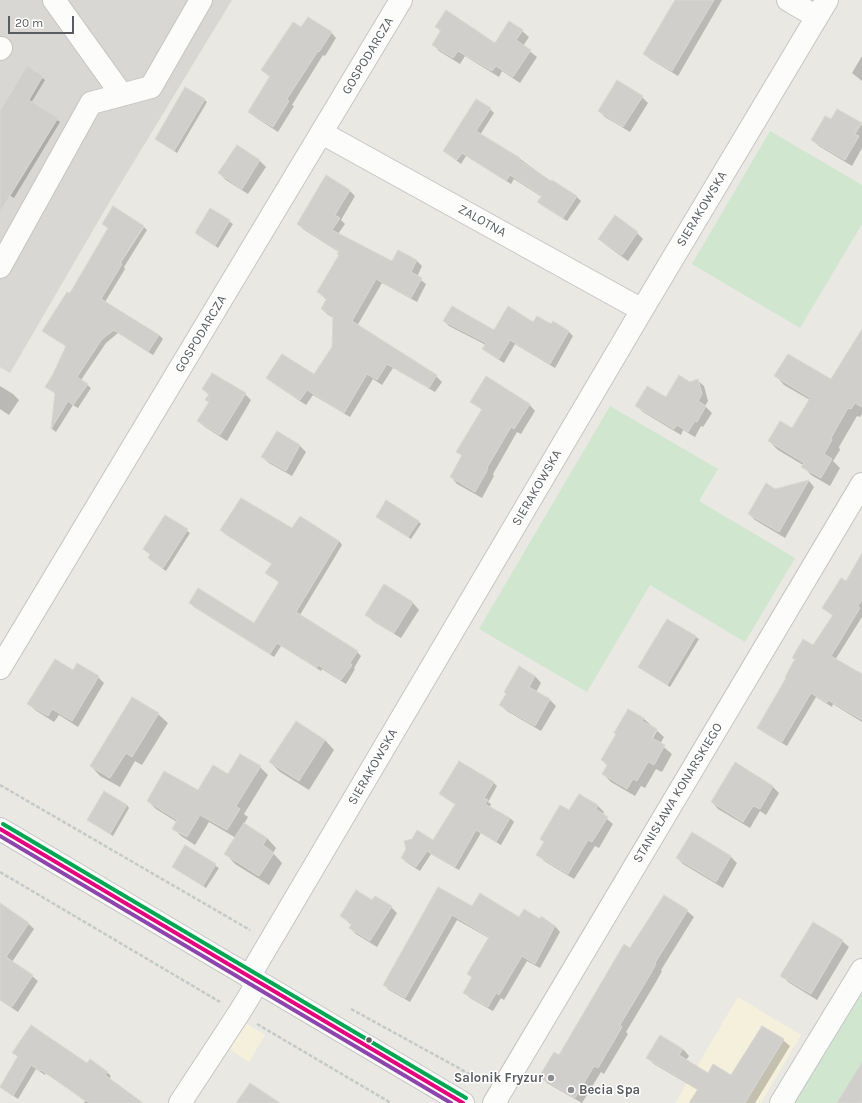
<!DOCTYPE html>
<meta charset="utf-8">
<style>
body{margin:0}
#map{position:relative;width:862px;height:1103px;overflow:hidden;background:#e9e8e3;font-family:Karla,sans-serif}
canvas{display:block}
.scale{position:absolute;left:8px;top:16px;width:66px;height:18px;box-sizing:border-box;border:2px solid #595c61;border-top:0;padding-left:5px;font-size:12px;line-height:14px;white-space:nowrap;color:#595c61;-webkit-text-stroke:3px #fff;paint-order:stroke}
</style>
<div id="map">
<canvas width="862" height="1103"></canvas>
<div class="scale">20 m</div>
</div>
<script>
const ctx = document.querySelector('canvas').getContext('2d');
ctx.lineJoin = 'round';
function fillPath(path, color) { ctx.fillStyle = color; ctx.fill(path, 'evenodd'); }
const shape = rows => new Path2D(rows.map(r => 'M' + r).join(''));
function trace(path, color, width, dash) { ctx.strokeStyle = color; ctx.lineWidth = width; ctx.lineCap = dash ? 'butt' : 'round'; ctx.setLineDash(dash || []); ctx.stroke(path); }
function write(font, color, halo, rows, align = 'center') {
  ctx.font = font + ' Karla,sans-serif'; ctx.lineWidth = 3; ctx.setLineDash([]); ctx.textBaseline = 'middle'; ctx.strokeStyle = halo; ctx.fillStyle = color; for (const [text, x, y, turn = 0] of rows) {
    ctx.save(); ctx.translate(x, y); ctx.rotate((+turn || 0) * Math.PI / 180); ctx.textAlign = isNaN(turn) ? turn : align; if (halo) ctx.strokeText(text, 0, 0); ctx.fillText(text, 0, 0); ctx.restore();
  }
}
fillPath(shape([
 [738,997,801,1035,761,1103,675,1103],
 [242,1021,265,1035,249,1062,226,1047]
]), '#f4f0db');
fillPath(shape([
 [0,0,232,0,110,201,10,373,0,367]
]), '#d9d7d3');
fillPath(shape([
 [770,131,862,185,862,224,800,328,692,264],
 [610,406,718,469,699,501,795,558,745,642,650,585,587,692,479,629],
 [862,989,862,1103,793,1103]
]), '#d0e6cf');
fillPath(shape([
 [676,0,722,0,678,76,650,59,644,54],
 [437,27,495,44,522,31,529,37,523,46,537,57,520,83,502,71,499,77,465,56,460,64,439,51,433,44,441,32],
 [301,29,331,32,336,38,325,56,323,55,292,105,294,106,278,132,255,117,249,112,271,78,262,70],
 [862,56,862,81,852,73],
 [27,67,45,80,31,103,60,122,14,198,0,190,0,113],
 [642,97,648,103,630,132,605,117,599,111],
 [204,99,207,102,177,153,156,139],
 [490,109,494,113,480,135,520,159,552,182,576,196,581,201,567,221,543,206,539,202,542,197,514,179,511,184,466,156,461,164,444,151],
 [832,120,862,125,862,148,852,166,819,146,812,140],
 [237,146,260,161,266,167,248,194,226,180,219,173],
 [350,191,355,196,341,220,345,224,338,234,392,262,398,251,417,261,422,266,417,277,426,284,417,302,382,283,357,326,436,376,442,382,435,392,393,368,382,385,373,379,350,417,313,395,306,405,273,383,267,378,314,375,333,347,334,318,327,314,322,309,327,300,318,292,340,256,338,254,339,252,303,229,298,224],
 [113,207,117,266,118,267,144,227,147,230,124,267,125,269,105,302,159,335,163,339,153,355,118,333,106,343,81,380,91,388,78,408,73,405,56,432,52,429,56,394,46,387,54,374,67,347,48,335,109,229,103,224],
 [210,209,233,224,218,248,196,233],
 [637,233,643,239,628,261,606,245,599,239],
 [444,321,494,331,534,323,551,325,569,332,573,336,555,368,515,344,504,363,488,353,483,349,486,345,449,326],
 [862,347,862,414,860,417,857,416,839,447,840,450,833,461,840,468,830,486,811,475,803,466,803,465,778,450,769,441,792,430,810,400,784,385,776,376,831,380,846,354,847,355],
 [697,380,704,386,708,401,705,406,712,413,703,427,701,426,695,437,683,430,681,435,643,412,637,406,666,399],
 [0,386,13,394,19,400,9,415,0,409],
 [203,389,245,394,251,400,227,441,205,427,198,421,210,402,209,395],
 [471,401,529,404,535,411,521,434,517,432,493,474,494,476,482,498,457,484,451,477,463,457,457,452,482,410],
 [277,433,300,446,306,452,292,476,269,463,262,457],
 [809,481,814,487,785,538,755,520,749,514,775,490],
 [165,516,190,533,166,571,152,561,149,558,151,555,144,549],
 [377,517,418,521,421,524,411,539],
 [221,530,293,530,339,541,342,545,300,615,357,652,361,656,354,668,355,669,346,684,322,669,321,671,281,646,274,657,194,607,190,603,255,624,280,583,267,573,272,564,225,534],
 [862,555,862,617,835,660,862,676,862,722,833,704,832,707,816,697,787,746,763,732,758,727,787,678,796,660,793,658,814,647,833,616,823,608,846,583],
 [385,585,413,603,419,610,401,638,373,621,366,614],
 [668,620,699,639,670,687,639,667],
 [74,671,98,677,104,683,78,727,59,715,54,722,35,710,28,703],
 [535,676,541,683,536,692,550,700,556,706,541,731,507,711,500,705],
 [158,714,168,723,142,765,135,761,120,787,100,776,91,766],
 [643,718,664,737,660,744,672,754,662,772,656,769,645,788,641,786,635,796,611,782,603,774,608,766,602,760],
 [655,731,657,731,650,743,648,742],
 [325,740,334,750,309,790,280,772,270,762],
 [260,767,268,775,244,814,248,817,244,824,267,838,276,848,273,853,282,863,269,885,235,864,226,854,236,838,209,822,195,845,181,836,173,828,177,822,156,809,148,801,198,792,228,776],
 [758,778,773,787,779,793,766,815,760,811,750,828,718,809,712,802],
 [493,782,497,786,488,802,491,804,490,807,510,818,514,822,501,845,481,833,459,870,431,854,420,871,406,862,402,858,433,841,457,805,445,798,441,794],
 [579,795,598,806,604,812,602,815,613,824,599,848,595,846,574,879,544,861,538,854,570,812],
 [127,805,129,808,113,836,88,820],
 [692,833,731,857,737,863,723,888,683,864,677,858],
 [186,846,219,868,206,888,173,867],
 [439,888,473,907,555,926,560,932,540,968,527,961,504,1000,501,998,493,1011,470,998,464,993,473,978,468,974,489,938,457,920,410,1002,389,990,384,985],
 [373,902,391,907,397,913,377,947,356,934,350,928,352,925,341,916],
 [0,905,28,923,34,929,12,962,32,976,38,981,18,1012,0,1000],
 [687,911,694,917,661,970,662,971,656,982,626,1032,628,1034,604,1074,601,1072,582,1103,547,1083,541,1076,559,1056,631,949],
 [813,924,842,941,849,947,817,1000,788,982,782,976],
 [783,1040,790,1046,755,1103,691,1103,698,1090,654,1064,648,1058,683,1049,689,1056,686,1060,708,1074,731,1076],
 [14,1053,87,1065,107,1072,111,1076,109,1080,134,1103,84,1103,85,1101,46,1073,45,1075,36,1069,18,1099,0,1087,18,1057]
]), '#0003');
const building = shape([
 [675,0,714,0,672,71,643,54,675,0],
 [446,10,495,43,509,21,523,30,516,40,531,50,513,77,496,66,492,71,458,51,453,58,432,45,441,30,435,27,446,10],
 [308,17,332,32,319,52,318,51,287,99,289,101,273,127,248,112,270,76,261,70,293,22,301,27,308,17],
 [27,66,43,76,29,100,58,118,0,212,0,111,27,66],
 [617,80,643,96,623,127,598,111,617,80],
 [185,87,205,99,174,151,155,139,185,87],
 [476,99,491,108,476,131,520,158,519,160,551,181,552,180,577,196,563,218,537,202,542,196,510,175,506,181,462,153,457,160,443,151,476,99],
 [837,109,862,123,855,134,859,136,845,160,811,140,825,116,831,119,837,109],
 [237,145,260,160,242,189,218,173,237,145],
 [326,175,350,190,335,215,340,218,332,230,392,261,398,250,417,260,411,272,422,278,411,298,376,279,352,321,437,375,429,388,387,364,377,380,367,374,344,413,307,390,300,400,266,378,282,354,314,374,332,347,333,316,321,309,327,298,317,292,339,255,337,254,339,251,297,224,326,175],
 [113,206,144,226,120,263,122,264,101,299,159,335,148,352,114,330,102,339,77,377,88,384,73,405,68,401,51,429,55,393,45,387,53,374,66,346,42,331,67,292,70,293,108,228,102,224,113,206],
 [210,208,230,220,215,246,195,233,210,208],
 [615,215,638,232,622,255,598,239,615,215],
 [452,306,494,330,508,306,533,322,537,316,551,324,553,321,569,331,550,364,510,340,499,359,482,349,486,343,443,321,452,306],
 [862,329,862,407,855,403,851,409,848,408,831,438,832,440,824,454,832,459,821,478,801,467,804,463,768,441,780,421,792,428,810,398,774,376,788,354,831,379,862,329],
 [212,373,246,393,220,435,197,421,209,402,205,400,209,394,202,389,212,373],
 [679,375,690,382,698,379,702,394,698,401,706,406,697,422,695,421,688,432,677,425,674,429,635,406,647,386,666,397,679,375],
 [486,376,530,404,514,429,511,427,487,468,488,469,475,492,450,477,462,455,456,452,482,409,470,402,486,376],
 [277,431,300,445,286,471,261,457,277,431],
 [809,480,779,532,748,514,766,483,775,489,809,480],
 [241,498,292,528,300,516,339,541,296,612,358,651,350,663,352,665,341,680,318,665,317,668,277,643,270,654,189,603,198,588,254,623,279,582,265,573,272,563,220,530,241,498],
 [386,500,419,521,408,537,376,517,386,500],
 [165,515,188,529,163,568,148,558,150,554,143,549,165,515],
 [862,553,862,600,858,606,860,608,831,656,862,674,862,720,828,700,827,703,811,693,782,742,757,728,786,678,785,677,795,659,792,658,803,639,813,645,833,615,822,608,841,578,846,581,862,553],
 [384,584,413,602,394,633,365,615,384,584],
 [667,619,696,636,667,685,638,667,667,619],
 [55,659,73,670,77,663,99,676,72,721,52,709,48,716,27,704,55,659],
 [519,666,535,676,529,687,550,699,535,726,499,705,506,694,504,692,519,666],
 [132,697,159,713,132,757,126,753,110,778,90,766,132,697],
 [628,709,644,718,642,721,657,729,652,738,665,745,654,765,648,762,637,781,633,779,627,789,602,774,608,764,601,760,616,734,614,733,628,709],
 [296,721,325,740,299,781,269,762,296,721],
 [240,754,261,766,236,806,240,809,227,830,200,815,187,837,172,829,177,820,147,801,164,771,198,790,213,765,228,774,240,754],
 [459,761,494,782,484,798,488,800,485,804,510,818,496,842,476,830,455,867,427,851,416,867,401,858,406,849,404,841,412,839,417,830,433,840,456,803,439,794,459,761],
 [735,762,773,786,760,809,753,806,743,822,711,802,735,762],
 [104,791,127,805,110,834,87,820,104,791],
 [579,794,598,805,596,809,608,817,592,842,588,840,568,874,536,855,544,842,540,839,560,805,569,810,579,794],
 [244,823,267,838,263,845,274,853,259,876,224,854,244,823],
 [692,832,731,856,716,882,676,858,692,832],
 [185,845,216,864,203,886,172,867,185,845],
 [438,887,472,906,480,893,519,917,524,909,540,919,541,916,555,926,535,964,522,956,499,995,496,993,488,1007,463,993,472,977,467,974,489,937,452,915,405,998,383,985,438,887],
 [356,890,372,900,375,896,392,906,370,941,349,928,352,923,340,916,356,890],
 [664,895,688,910,655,963,656,964,650,975,620,1025,622,1027,598,1068,594,1066,575,1098,539,1077,554,1052,559,1055,624,944,630,948,664,895],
 [0,903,29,923,6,957,33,975,12,1007,0,999,0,903],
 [813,922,843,940,811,994,780,976,813,922],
 [31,1025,87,1063,90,1059,108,1072,105,1075,143,1103,89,1103,41,1070,40,1071,31,1065,13,1096,0,1087,18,1056,12,1053,31,1025],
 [762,1026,784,1039,745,1103,689,1103,698,1089,646,1058,660,1035,683,1049,679,1055,708,1073,713,1064,731,1075,762,1026],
 [862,1062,862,1103,837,1103,862,1062],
 [250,1083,280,1103,236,1103,250,1083]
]);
fillPath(building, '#d0cfcc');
trace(building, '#d8d7d2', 1);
const minor = shape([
 [54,0,122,95],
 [788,0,817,17],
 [0,49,1,48],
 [322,133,642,310],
 [0,267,91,103,151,87,201,0],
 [0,668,401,0],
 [0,829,463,1103],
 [249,977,642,310,827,0],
 [180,1103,239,1013,258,982],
 [494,1103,862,484],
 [781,1103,862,970]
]);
trace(minor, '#c5c5c4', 24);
trace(shape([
 [0,785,250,930],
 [0,872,220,1002],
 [351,1009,455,1066,481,1081],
 [257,1024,391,1103]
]), '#c4cac7', 2.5, [4, 2]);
trace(minor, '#fcfcfb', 22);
trace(shape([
 [0,829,463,1103]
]), '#e5007d', 4);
trace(shape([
 [0,836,451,1103]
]), '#8e44ad', 4);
trace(shape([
 [3,824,466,1098]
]), '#00a651', 4);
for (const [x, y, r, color] of [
 [369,1040,3.5,"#595c61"],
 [551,1078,4,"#8b8d8e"],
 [571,1090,4,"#8b8d8e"]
]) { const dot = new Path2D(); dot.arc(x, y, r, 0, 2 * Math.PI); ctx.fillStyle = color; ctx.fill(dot); trace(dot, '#fff', 1.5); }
write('13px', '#595c61', '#fff', [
 ["GOSPODARCZA",368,56,-59],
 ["SIERAKOWSKA",702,209,-59],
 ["ZALOTNA",482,221,29],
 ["GOSPODARCZA",201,334,-59],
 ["SIERAKOWSKA",537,488,-60],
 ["SIERAKOWSKA",373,767,-60],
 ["STANISŁAWA KONARSKIEGO",678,793,-59]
]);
write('bold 13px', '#595c61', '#fff', [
 ["Salonik Fryzur",543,1078],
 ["Becia Spa",579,1090,"left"]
], 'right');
</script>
